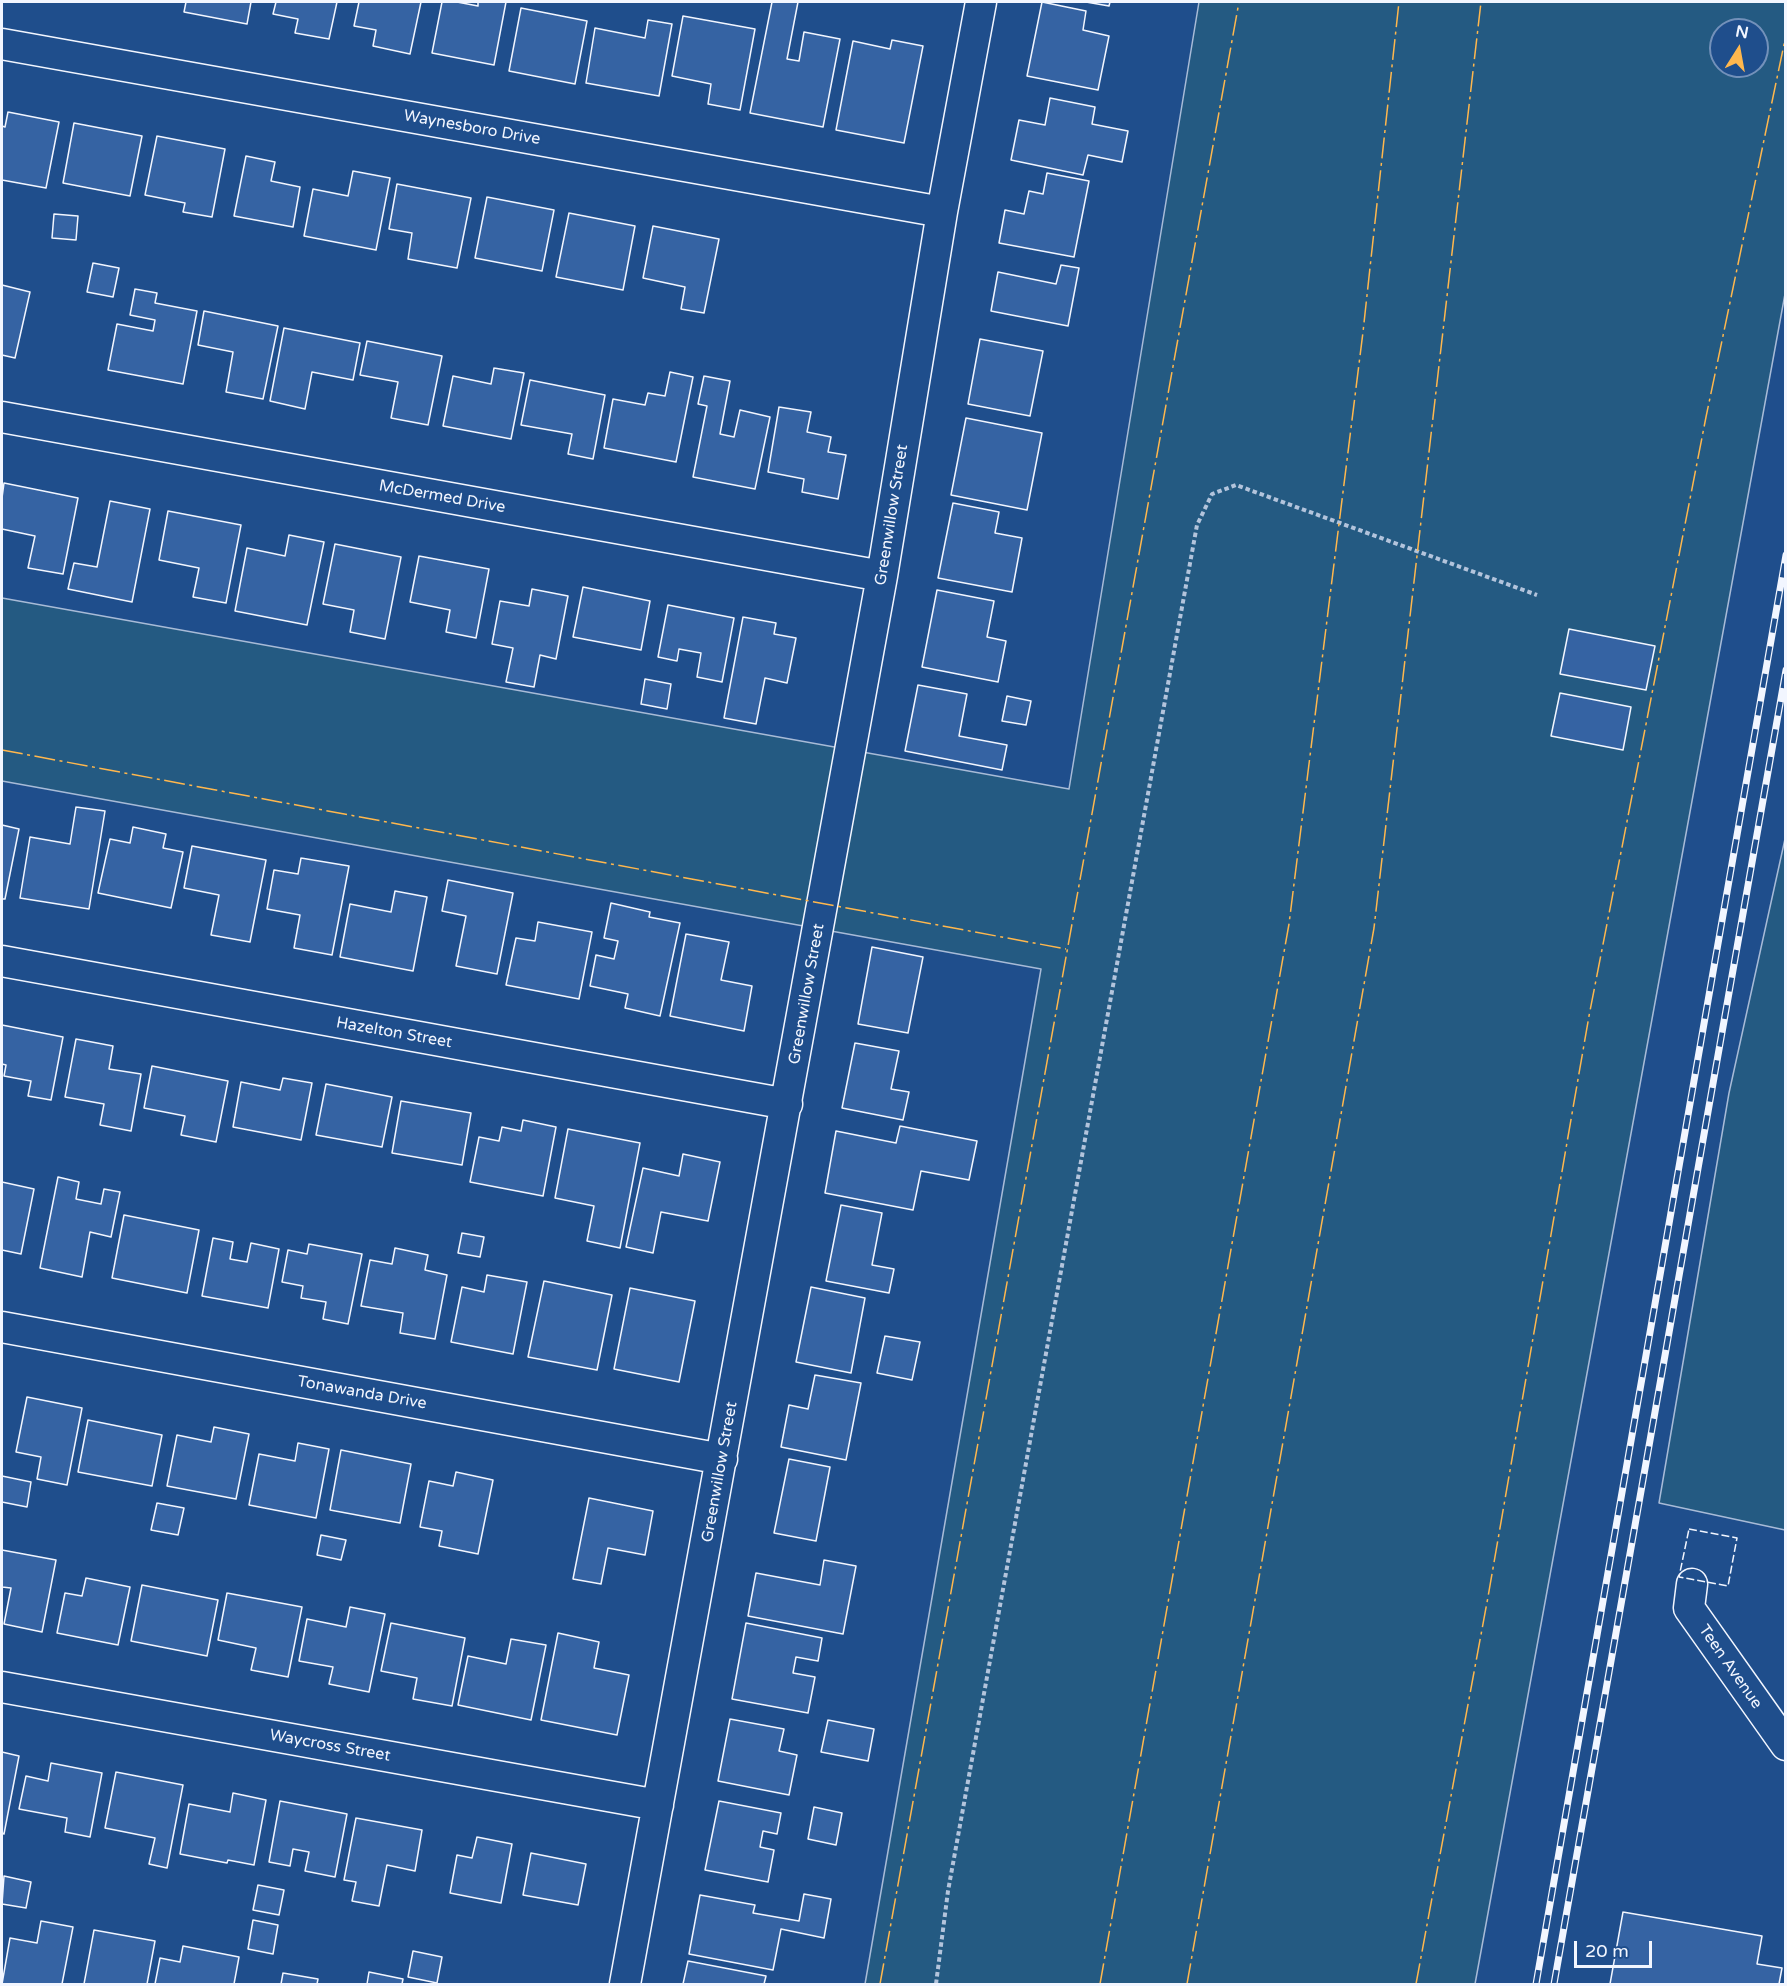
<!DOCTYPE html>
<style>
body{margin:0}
#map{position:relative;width:1787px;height:1986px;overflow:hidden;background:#1f4e8c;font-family:"Varela Round",sans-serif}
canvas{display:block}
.frame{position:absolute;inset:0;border:3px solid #f2f6ff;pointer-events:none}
.north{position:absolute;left:1709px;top:18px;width:60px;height:60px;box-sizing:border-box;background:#1f4e8c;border:2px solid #7391ba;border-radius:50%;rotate:11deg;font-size:16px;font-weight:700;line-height:24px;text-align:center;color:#f2f6ff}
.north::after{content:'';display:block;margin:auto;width:21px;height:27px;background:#ffb74d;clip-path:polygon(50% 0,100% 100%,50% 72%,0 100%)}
.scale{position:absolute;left:1574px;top:1941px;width:78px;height:27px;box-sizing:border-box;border:3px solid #f2f6ff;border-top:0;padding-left:8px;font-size:18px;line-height:21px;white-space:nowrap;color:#f2f6ff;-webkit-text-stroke:4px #1f4e8c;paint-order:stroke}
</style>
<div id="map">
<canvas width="1787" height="1986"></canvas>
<div class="frame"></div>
<div class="north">N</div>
<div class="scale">20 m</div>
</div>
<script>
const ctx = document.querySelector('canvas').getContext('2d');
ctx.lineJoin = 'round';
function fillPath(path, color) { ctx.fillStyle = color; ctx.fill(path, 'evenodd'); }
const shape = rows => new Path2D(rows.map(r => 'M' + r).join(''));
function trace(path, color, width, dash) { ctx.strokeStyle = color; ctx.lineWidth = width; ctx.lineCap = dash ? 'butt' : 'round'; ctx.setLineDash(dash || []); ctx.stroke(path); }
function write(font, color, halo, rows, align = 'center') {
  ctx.font = font + ' "Varela Round",sans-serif'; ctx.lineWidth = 4.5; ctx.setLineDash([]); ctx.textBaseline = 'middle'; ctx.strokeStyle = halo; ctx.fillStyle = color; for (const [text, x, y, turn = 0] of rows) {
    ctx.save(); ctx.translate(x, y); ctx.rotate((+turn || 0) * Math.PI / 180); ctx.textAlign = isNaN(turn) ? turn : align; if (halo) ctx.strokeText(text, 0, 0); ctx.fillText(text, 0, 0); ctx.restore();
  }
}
const green = shape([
 [1199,2,1785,2,1785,294,1475,1984,865,1984,1041,969,2,781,2,598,1069,789,1199,2],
 [1721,30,1757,30,1757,66,1721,66,1721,30],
 [1785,839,1785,1530,1659,1503,1729,1093,1785,839]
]);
fillPath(green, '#245a82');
trace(green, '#a8bbd7', 1.5);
const building = shape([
 [186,2,251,2,247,24,184,12,186,2],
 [276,2,337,2,329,39,295,33,298,19,273,14,276,2],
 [359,2,421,2,410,54,373,46,376,30,354,26,359,2],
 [442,2,457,2,478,6,478,2,506,2,494,65,432,53,442,2],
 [772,2,798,2,787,59,799,61,804,32,840,39,823,127,750,113,772,2],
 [1042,2,1086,11,1083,30,1109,36,1098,90,1027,76,1042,2],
 [1086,2,1110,2,1109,6,1086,2],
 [521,8,587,21,575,84,509,71,521,8],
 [683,16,755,29,740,110,708,104,711,84,672,76,683,16],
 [648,20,672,24,659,96,586,83,595,28,645,38,648,20],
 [892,40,923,46,904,143,836,130,853,41,890,49,892,40],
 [1050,98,1095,107,1092,124,1128,131,1122,162,1088,155,1083,175,1011,160,1019,120,1045,125,1050,98],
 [8,112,59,122,46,188,2,180,2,126,5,127,8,112],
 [74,123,142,136,130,196,63,183,74,123],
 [157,136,225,149,212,217,183,212,185,203,145,195,157,136],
 [246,156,275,162,271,181,300,187,293,227,234,216,246,156],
 [353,171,390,178,376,250,304,236,313,189,348,196,353,171],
 [1047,173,1089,181,1074,257,999,243,1005,210,1024,214,1029,191,1043,194,1047,173],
 [397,184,471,198,457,268,408,259,412,233,389,229,397,184],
 [487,197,554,210,542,271,475,258,487,197],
 [569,213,635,226,623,290,556,277,569,213],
 [54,214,78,216,76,240,52,238,54,214],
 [653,226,719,239,704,313,681,309,685,287,643,278,653,226],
 [93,263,119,268,113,297,87,292,93,263],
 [1061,265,1079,268,1068,326,991,311,998,272,1056,284,1061,265],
 [2,285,30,292,15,358,2,355,2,285],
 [135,289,157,293,155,303,197,311,183,384,108,370,117,324,153,331,155,320,130,315,135,289],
 [204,311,278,326,263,399,226,392,233,352,198,345,204,311],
 [284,328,360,343,353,380,312,372,305,409,270,401,284,328],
 [980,339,1043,351,1030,416,968,404,980,339],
 [367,341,442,356,428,425,391,418,398,382,360,375,367,341],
 [494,368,524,373,511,439,443,426,453,376,491,384,494,368],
 [670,372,693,377,676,462,604,448,613,399,645,405,648,393,665,396,670,372],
 [704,376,730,381,720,434,734,437,740,410,770,417,755,489,693,477,707,406,698,404,704,376],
 [530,380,605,395,593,459,568,454,572,434,521,425,530,380],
 [779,407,811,412,807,432,831,437,828,452,846,455,838,499,802,492,804,479,768,472,779,407],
 [966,418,1042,433,1027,510,951,495,966,418],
 [4,483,78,498,63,574,28,568,35,536,2,529,2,498,4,483],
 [110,501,150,509,132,602,68,589,74,563,97,567,110,501],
 [953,503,999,512,995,533,1022,538,1012,592,938,578,953,503],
 [168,511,241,525,226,603,193,597,199,568,159,560,168,511],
 [289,535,324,542,307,625,235,611,247,548,285,556,289,535],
 [335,544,401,557,385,639,350,632,354,610,323,604,335,544],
 [419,556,489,569,476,638,446,632,450,610,410,602,419,556],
 [583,587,650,601,641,650,573,637,583,587],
 [532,589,568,596,556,659,540,655,534,687,506,682,513,648,492,644,500,601,529,606,532,589],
 [937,590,994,601,987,637,1006,641,998,682,922,667,937,590],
 [668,605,734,618,722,682,697,677,701,653,679,649,677,661,658,657,668,605],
 [743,617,776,623,774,634,796,638,787,683,765,678,756,724,724,718,743,617],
 [1569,629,1655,646,1646,690,1560,674,1569,629],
 [645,679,671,684,667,709,641,704,645,679],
 [918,685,967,694,959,736,1007,745,1002,770,905,751,918,685],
 [1560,693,1631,707,1623,750,1551,736,1560,693],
 [1007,696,1031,701,1026,725,1002,721,1007,696],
 [76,807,105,811,89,909,20,898,30,837,70,844,76,807],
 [2,825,19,829,5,899,2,899,2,825],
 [133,827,166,834,163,848,183,852,171,908,98,893,110,839,130,843,133,827],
 [192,846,266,860,250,942,211,935,219,895,184,888,192,846],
 [301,858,349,866,332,955,294,948,300,915,267,909,274,870,298,874,301,858],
 [448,880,513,893,497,974,456,966,466,916,442,911,448,880],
 [395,891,427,897,413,971,340,957,350,904,391,912,395,891],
 [611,903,650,912,649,917,680,923,660,1016,625,1008,628,994,590,986,596,955,614,959,618,941,604,938,611,903],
 [538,922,592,932,579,999,506,985,516,938,535,941,538,922],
 [686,934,729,942,721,980,752,986,744,1031,670,1016,686,934],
 [872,947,923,957,908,1033,858,1024,872,947],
 [2,1025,63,1037,51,1100,28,1096,31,1081,4,1076,6,1065,2,1064,2,1025],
 [76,1039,113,1046,109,1069,141,1074,131,1131,100,1125,104,1104,65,1097,76,1039],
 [855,1043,899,1051,891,1089,909,1092,903,1120,842,1108,855,1043],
 [152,1066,228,1081,216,1142,181,1135,185,1116,144,1108,152,1066],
 [283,1078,312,1083,301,1140,233,1127,241,1082,280,1090,283,1078],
 [326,1084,392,1097,382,1147,316,1135,326,1084],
 [401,1101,471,1113,462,1165,392,1153,401,1101],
 [523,1120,556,1127,543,1196,470,1182,479,1137,499,1141,502,1127,521,1131,523,1120],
 [900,1126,977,1141,969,1180,921,1171,913,1210,825,1193,836,1131,896,1143,900,1126],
 [568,1129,640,1143,620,1248,587,1241,594,1206,555,1198,568,1129],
 [683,1154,720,1162,708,1221,661,1212,653,1253,626,1247,643,1168,679,1176,683,1154],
 [58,1177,79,1182,76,1199,101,1204,104,1189,120,1192,111,1237,90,1232,82,1277,40,1268,58,1177],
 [2,1182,34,1189,21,1254,2,1250,2,1182],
 [841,1205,882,1213,872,1265,894,1269,889,1293,826,1281,841,1205],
 [124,1215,199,1230,187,1293,112,1278,124,1215],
 [462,1233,484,1237,480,1257,458,1253,462,1233],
 [213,1238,233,1242,230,1259,247,1262,251,1243,279,1249,268,1308,202,1296,213,1238],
 [309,1244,362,1254,348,1324,323,1319,326,1302,301,1298,303,1286,282,1282,288,1250,307,1254,309,1244],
 [395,1248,428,1255,425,1270,447,1275,435,1339,400,1333,403,1313,361,1306,370,1260,392,1264,395,1248],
 [487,1275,527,1282,513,1354,451,1342,462,1287,484,1292,487,1275],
 [544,1281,612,1295,597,1370,528,1357,544,1281],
 [811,1287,865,1298,851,1373,796,1362,811,1287],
 [630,1288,695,1301,679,1382,614,1369,630,1288],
 [885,1336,920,1342,912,1380,877,1373,885,1336],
 [815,1375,861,1383,846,1460,781,1447,789,1405,808,1409,815,1375],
 [27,1397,82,1408,67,1485,37,1479,41,1457,16,1452,27,1397],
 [88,1420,162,1435,152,1486,78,1472,88,1420],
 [214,1427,249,1434,236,1499,167,1486,177,1435,211,1442,214,1427],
 [298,1443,329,1449,316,1518,249,1505,259,1454,295,1461,298,1443],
 [341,1450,411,1464,400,1523,330,1510,341,1450],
 [789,1459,830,1467,816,1541,774,1533,789,1459],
 [456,1472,493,1480,478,1554,439,1546,442,1531,420,1527,429,1481,453,1486,456,1472],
 [2,1476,31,1482,27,1507,2,1502,2,1476],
 [589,1498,653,1511,645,1555,608,1548,601,1584,573,1579,589,1498],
 [157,1503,184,1508,178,1535,151,1530,157,1503],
 [321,1535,346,1540,341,1560,317,1555,321,1535],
 [2,1550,56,1560,42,1632,4,1624,11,1588,2,1587,2,1550],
 [824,1560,856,1566,843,1634,748,1616,756,1573,820,1585,824,1560],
 [86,1578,130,1587,118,1645,57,1633,65,1593,82,1596,86,1578],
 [142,1585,218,1600,207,1656,131,1641,142,1585],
 [227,1593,302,1607,288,1677,251,1670,256,1648,218,1640,227,1593],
 [350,1607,385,1614,369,1692,329,1684,333,1667,299,1661,307,1619,346,1627,350,1607],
 [391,1623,465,1638,452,1706,413,1699,417,1678,381,1671,391,1623],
 [746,1623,822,1638,818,1661,796,1657,793,1673,815,1677,808,1713,732,1699,746,1623],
 [558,1633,599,1642,594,1668,629,1675,617,1735,541,1720,558,1633],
 [511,1639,546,1645,531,1720,458,1705,468,1656,506,1664,511,1639],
 [730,1719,784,1729,779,1751,797,1755,789,1795,718,1781,730,1719],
 [828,1720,874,1729,868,1761,821,1752,828,1720],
 [2,1752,19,1756,4,1834,2,1833,2,1752],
 [51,1763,102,1773,90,1837,65,1832,67,1818,19,1809,26,1776,48,1781,51,1763],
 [116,1772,183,1785,167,1868,149,1864,155,1838,105,1828,116,1772],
 [233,1793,266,1800,254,1865,228,1860,227,1863,180,1854,189,1804,230,1812,233,1793],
 [280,1801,347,1814,335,1877,305,1871,309,1852,293,1849,290,1866,269,1862,280,1801],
 [719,1801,781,1813,777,1834,763,1831,760,1847,774,1850,768,1882,705,1870,719,1801],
 [814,1807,842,1813,836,1845,808,1839,814,1807],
 [356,1818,422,1830,415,1871,387,1865,379,1906,352,1901,356,1882,344,1880,356,1818],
 [477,1837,512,1844,501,1903,450,1893,457,1855,472,1858,477,1837],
 [531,1853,586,1864,578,1905,523,1895,531,1853],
 [4,1876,31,1882,26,1908,2,1904,4,1876],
 [258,1885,284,1890,279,1915,253,1910,258,1885],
 [804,1894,831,1899,824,1938,781,1929,773,1970,689,1954,700,1895,755,1905,753,1913,799,1921,804,1894],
 [1623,1912,1762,1936,1757,1964,1782,1968,1779,1984,1610,1984,1623,1912],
 [253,1920,278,1925,273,1954,248,1949,253,1920],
 [41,1921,73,1927,62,1984,2,1984,10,1938,37,1943,41,1921],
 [94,1930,155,1941,147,1984,84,1984,94,1930],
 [183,1946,239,1957,234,1984,155,1984,160,1958,180,1962,183,1946],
 [413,1951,442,1957,437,1983,408,1977,413,1951],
 [688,1961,766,1976,764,1984,683,1984,688,1961],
 [369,1972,403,1979,402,1984,367,1984,369,1972],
 [283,1973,318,1979,317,1984,281,1984,283,1973]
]);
fillPath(building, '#3563a3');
trace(building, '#f2f6ff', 1.5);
const minor = shape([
 [2,44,942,212],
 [2,417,882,576],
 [2,961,787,1104],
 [2,1327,722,1459],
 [1692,1584,1689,1608,1786,1745],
 [2,1687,658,1805],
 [625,1984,882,576,942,212,981,2]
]);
trace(minor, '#f2f6ff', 33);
trace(shape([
 [936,1984,948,1891,1197,525,1212,494,1236,485,1537,595]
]), '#b3c4dc', 4, [4.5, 3]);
trace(minor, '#1f4e8c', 30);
const rail = shape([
 [1536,1984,1786,555],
 [1554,1984,1786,670]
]);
trace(rail, '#f2f6ff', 7);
trace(rail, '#1f4e8c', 4.5, [14]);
trace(shape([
 [1689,1529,1737,1538,1728,1586,1679,1577,1689,1529]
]), '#f2f6ff', 1.5, [8, 3]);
trace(shape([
 [2,750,1066,949],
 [880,1984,1239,2],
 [1100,1984,1289,924,1363,332,1399,2],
 [1187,1984,1374,928,1481,2],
 [1416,1984,1488,1597,1589,1016,1706,417,1786,35]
]), '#ffb74d', 1.5, [21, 4.5, 3, 4.5]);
write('16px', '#f2f6ff', '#1f4e8c', [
 ["Waynesboro Drive",472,128,10],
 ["McDermed Drive",442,497,10],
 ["Greenwillow Street",892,515,-81],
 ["Greenwillow Street",807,994,-80],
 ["Hazelton Street",394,1033,10],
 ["Tonawanda Drive",362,1393,10],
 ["Greenwillow Street",720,1472,-80],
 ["Teen Avenue",1730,1667,55],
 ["Waycross Street",330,1746,10]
]);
</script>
